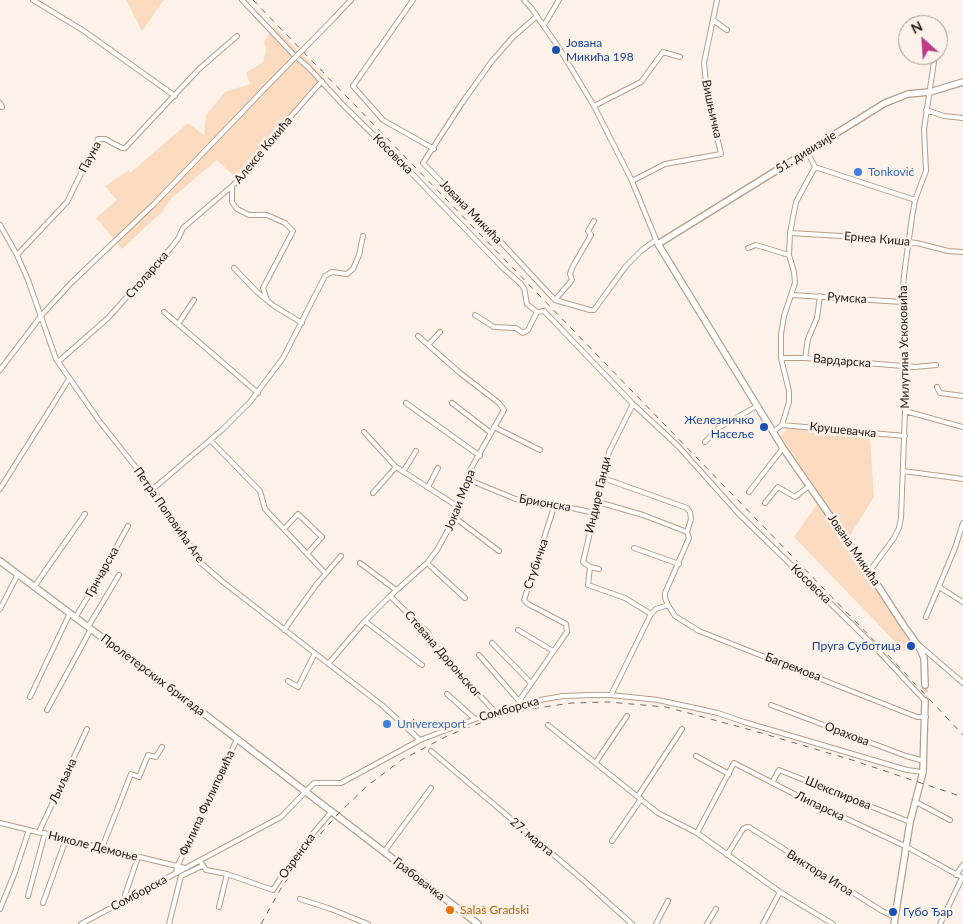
<!DOCTYPE html>
<meta charset="utf-8">
<style>
body{margin:0}
#map{position:relative;width:963px;height:924px;overflow:hidden;background:#fcf2e9;font-family:Lato,sans-serif}
canvas{display:block}
.north{position:absolute;left:898px;top:15px;width:50px;height:50px;box-sizing:border-box;background:#fcf2e9;border:1px solid #a49b93;border-radius:50%;rotate:334deg;font-size:14px;font-weight:700;line-height:20px;text-align:center;color:#211811}
.north::after{content:'';display:block;margin:auto;width:18px;height:22px;background:#bb3b88;clip-path:polygon(50% 0,100% 100%,50% 72%,0 100%)}
</style>
<div id="map">
<canvas width="963" height="924"></canvas>
<div class="north">N</div>
</div>
<script>
const ctx = document.querySelector('canvas').getContext('2d');
ctx.lineJoin = 'round';
function fillPath(path, color) { ctx.fillStyle = color; ctx.fill(path, 'evenodd'); }
const shape = rows => new Path2D(rows.map(r => 'M' + r).join(''));
function trace(path, color, width, dash) { ctx.strokeStyle = color; ctx.lineWidth = width; ctx.lineCap = dash ? 'butt' : 'round'; ctx.setLineDash(dash || []); ctx.stroke(path); }
function write(font, color, halo, rows, align = 'center') {
  ctx.font = font + ' Lato,sans-serif'; ctx.lineWidth = 5; ctx.setLineDash([]); ctx.textBaseline = 'middle'; ctx.strokeStyle = halo; ctx.fillStyle = color; for (const [text, x, y, turn = 0] of rows) {
    ctx.save(); ctx.translate(x, y); ctx.rotate((+turn || 0) * Math.PI / 180); ctx.textAlign = isNaN(turn) ? turn : align; if (halo) ctx.strokeText(text, 0, 0); ctx.fillText(text, 0, 0); ctx.restore();
  }
}
fillPath(shape([
 [126,0,164,0,142,31],
 [274,26,323,76,297,104,264,149,237,179,217,160,172,198,162,212,122,249,96,218,117,200,105,186,129,170,130,173,188,123,204,135,206,115,225,92,250,84,246,73,263,62,266,51,264,42],
 [787,428,870,437,874,497,849,537,781,437],
 [820,500,909,640,904,651,794,537]
]), '#fbdbc0');
trace(shape([
 [925,701,925,685]
]), '#dbd1c9', 5.5, [5.5, 3]);
const street = shape([
 [33,0,84,31,175,96],
 [242,0,294,55,309,68,344,106,394,155,502,267,521,284,524,288,527,304,537,312],
 [413,0,353,86,383,120,434,149],
 [524,0,532,9,559,48,594,106,632,181,657,242],
 [537,16,513,37,492,61,462,103,423,163,501,242,555,300,590,310,594,310,626,266,642,250,656,240],
 [335,17,351,0],
 [713,20,727,30],
 [544,25,559,0],
 [938,42,943,34],
 [0,103,2,107],
 [594,106,641,82,663,52,680,57],
 [926,110,944,116,963,118],
 [815,167,915,200],
 [632,181,665,164,721,154,707,93,704,63,717,0],
 [232,187,232,202,237,209,249,215,267,215,285,223,293,231,263,288,267,300],
 [0,225,17,255,28,280,56,359,100,422,153,489,202,564,223,582,383,706,420,740],
 [790,233,859,237,917,243,948,251,963,252],
 [748,248,756,245,789,255],
 [17,255,67,202,98,139,105,139,122,148,125,148,199,69,237,36],
 [234,268,257,292,274,306,302,323],
 [792,295,902,302],
 [555,300,572,280,570,274,572,268,591,235,588,231,594,221],
 [164,312,258,393],
 [475,315,494,327,516,328,523,333,528,330,537,312,544,311,633,404,678,446,738,513,870,642,925,701],
 [178,324,194,300],
 [428,345,440,332],
 [781,358,805,358,915,367,936,365],
 [805,358,808,339,817,318,820,296],
 [58,362,108,318,170,249,178,239,183,228,232,186,249,170,278,131,322,81],
 [0,370,41,316,71,283,154,204,272,81],
 [937,387,940,393,963,396],
 [406,403,480,456],
 [452,403,491,433],
 [633,404,609,452,583,562,590,567,588,585,625,598,651,614],
 [905,411,963,427],
 [782,425,905,436],
 [494,427,540,450],
 [364,432,396,467,457,506],
 [773,432,782,425,789,402,789,391,781,358,781,334,784,316,795,283,794,272,789,255,790,233,796,202,815,167,807,151],
 [210,440,260,491,265,509,325,573],
 [705,442,720,427,757,406],
 [903,471,963,479],
 [403,472,416,451],
 [603,478,687,508,690,512,691,519,687,532],
 [467,479,518,500,544,502,595,513],
 [428,487,438,468],
 [0,489,69,379],
 [153,489,223,429,250,402,283,358,325,276,332,272,347,274,353,269,359,255,363,236],
 [749,492,783,448],
 [373,493,396,467],
 [598,502,643,515,687,532],
 [765,503,778,487,795,497,809,486],
 [454,517,499,551],
 [284,529,298,514,322,537,307,554],
 [634,548,679,564],
 [360,563,396,590],
 [427,563,465,598],
 [590,567,599,569],
 [869,572,894,538,899,528,901,518,905,411,902,302,904,275,912,217,915,200,926,171,924,129,935,55],
 [34,587,85,514],
 [939,587,963,602],
 [390,596,428,633,435,646,495,712],
 [668,605,675,616,699,631,917,717,926,717],
 [0,609,18,574],
 [926,617,955,548,963,523],
 [75,618,104,570,128,526],
 [365,621,422,665],
 [88,627,119,575],
 [284,630,316,585,341,556],
 [518,630,553,651],
 [492,643,531,683],
 [919,645,963,683],
 [479,655,519,701],
 [328,664,365,621,390,596,427,563,437,550,452,523,469,472,504,410,499,403,460,373,418,336],
 [288,681,298,687,315,653],
 [447,694,475,719],
 [611,695,651,614,656,609,668,605,665,598,665,593,689,538,687,532],
 [30,697,70,613],
 [520,704,519,701,567,632,566,624,528,604,524,600,555,504],
 [771,705,906,756,924,761],
 [47,710,91,629],
 [548,725,658,813,697,833,780,892,833,924],
 [431,751,582,879,632,924],
 [696,756,729,774],
 [596,762,627,716],
 [772,783,779,770,910,822],
 [638,796,682,729],
 [916,802,950,820],
 [0,823,185,868],
 [39,832,87,729],
 [697,833,734,763,802,798,907,847,963,878],
 [612,841,641,799],
 [102,848,131,774,139,777,148,755,156,757,162,747],
 [384,852,431,788],
 [727,855,743,829,747,827,749,827,882,911,895,917],
 [200,861,206,870,227,874,273,890,299,850,332,811],
 [176,873,177,867,237,739],
 [956,875,963,865],
 [28,896,45,833],
 [300,899,331,909,368,924],
 [126,900,125,895,138,857],
 [43,903,66,839],
 [219,907,227,874],
 [0,909,15,872,29,830],
 [81,924,281,817,314,783,341,783,420,740,478,718,540,700,563,696,590,695,611,695,658,700,718,713,744,722,907,770,923,772],
 [169,924,181,876,202,866],
 [656,924,668,901],
 [707,924,716,909],
 [763,924,780,892],
 [940,924,962,878]
]);
const secondary = shape([
 [0,561,207,716,478,924],
 [925,685,924,658,919,647,904,626,869,572,783,448,658,244,885,103,908,94,930,92,963,82],
 [894,924,910,822,923,772,925,701]
]);
trace(street, '#b69e8a', 6);
trace(secondary, '#b69e8a', 8);
trace(street, '#fff', 4);
trace(secondary, '#fff', 5.5);
trace(shape([
 [253,0,888,655,963,735],
 [261,924,280,890,308,848,337,815,367,786,403,759,449,735,488,720,530,709,572,703,608,702,666,707,751,730,852,760,963,797]
]), '#736a62', 1, [6, 6]);
const streetBridge = shape([
 [272,81,335,17]
]);
trace(streetBridge, '#b69e8a', 6, []);
trace(streetBridge, '#fff', 4);
for (const [x, y, r, color] of [
 [556,50,5,"#1a4fb4"],
 [858,172,5,"#3f7fe0"],
 [764,427,5,"#1a4fb4"],
 [911,646,5,"#1a4fb4"],
 [387,724,5,"#3f7fe0"],
 [450,910,5,"#e8710a"],
 [893,912,5,"#1a4fb4"]
]) { const dot = new Path2D(); dot.arc(x, y, r, 0, 2 * Math.PI); ctx.fillStyle = color; ctx.fill(dot); trace(dot, '#fcf2e9', 2); }
write('12px', '#164399', '#fcf2e9', [
 ["Јована",566,43],
 ["Микића 198",566,57],
 ["Железничко",754,420,"right"],
 ["Насеље",754,434,"right"],
 ["Пруга Суботица",901,646,"right"],
 ["Губо Ђар",903,912]
], 'left');
write('12px', '#211811', '#fcf2e9', [
 ["Вишњичка",712,109,78],
 ["Алексе Кокића",263,150,-50],
 ["51. дивизије",806,152,-32],
 ["Косовска",393,154,45],
 ["Пауна",90,157,-62],
 ["Јована Микића",471,212,46],
 ["Ернеа Киша",877,239,5],
 ["Столарска",147,275,-49],
 ["Румска",847,298,4],
 ["Милутина Ускоковића",904,347,-91],
 ["Вардарска",842,361,5],
 ["Крушевачка",843,430,6],
 ["Индире Ганди",598,495,-77],
 ["Јокаи Мора",460,500,-69],
 ["Брионска",545,503,10],
 ["Петра Поповића Аге",169,515,55],
 ["Јована Микића",854,550,56],
 ["Стубичка",536,564,-71],
 ["Грнчарска",102,572,-61],
 ["Косовска",811,584,44],
 ["Стевана Дороњског",443,654,49],
 ["Багремова",793,667,21],
 ["Пролетерских бригада",153,675,37],
 ["Сомборска",509,709,-16],
 ["Орахова",847,734,21],
 ["Љиљана",63,781,-65],
 ["Шекспирова",838,793,22],
 ["Филипа Филиповића",207,803,-65],
 ["Липарска",820,806,26],
 ["27. марта",532,837,40],
 ["Николе Демоње",93,846,14],
 ["Озренска",297,856,-54],
 ["Виктора Игоа",820,873,32],
 ["Грабовачка",419,879,38],
 ["Сомборска",139,893,-28]
]);
write('12px', '#366cbe', '#fcf2e9', [
 ["Tonković",868,172],
 ["Univerexport",397,724]
], 'left');
write('12px', '#c56008', '#fcf2e9', [
 ["Salaš Gradski",460,910]
], 'left');
</script>
